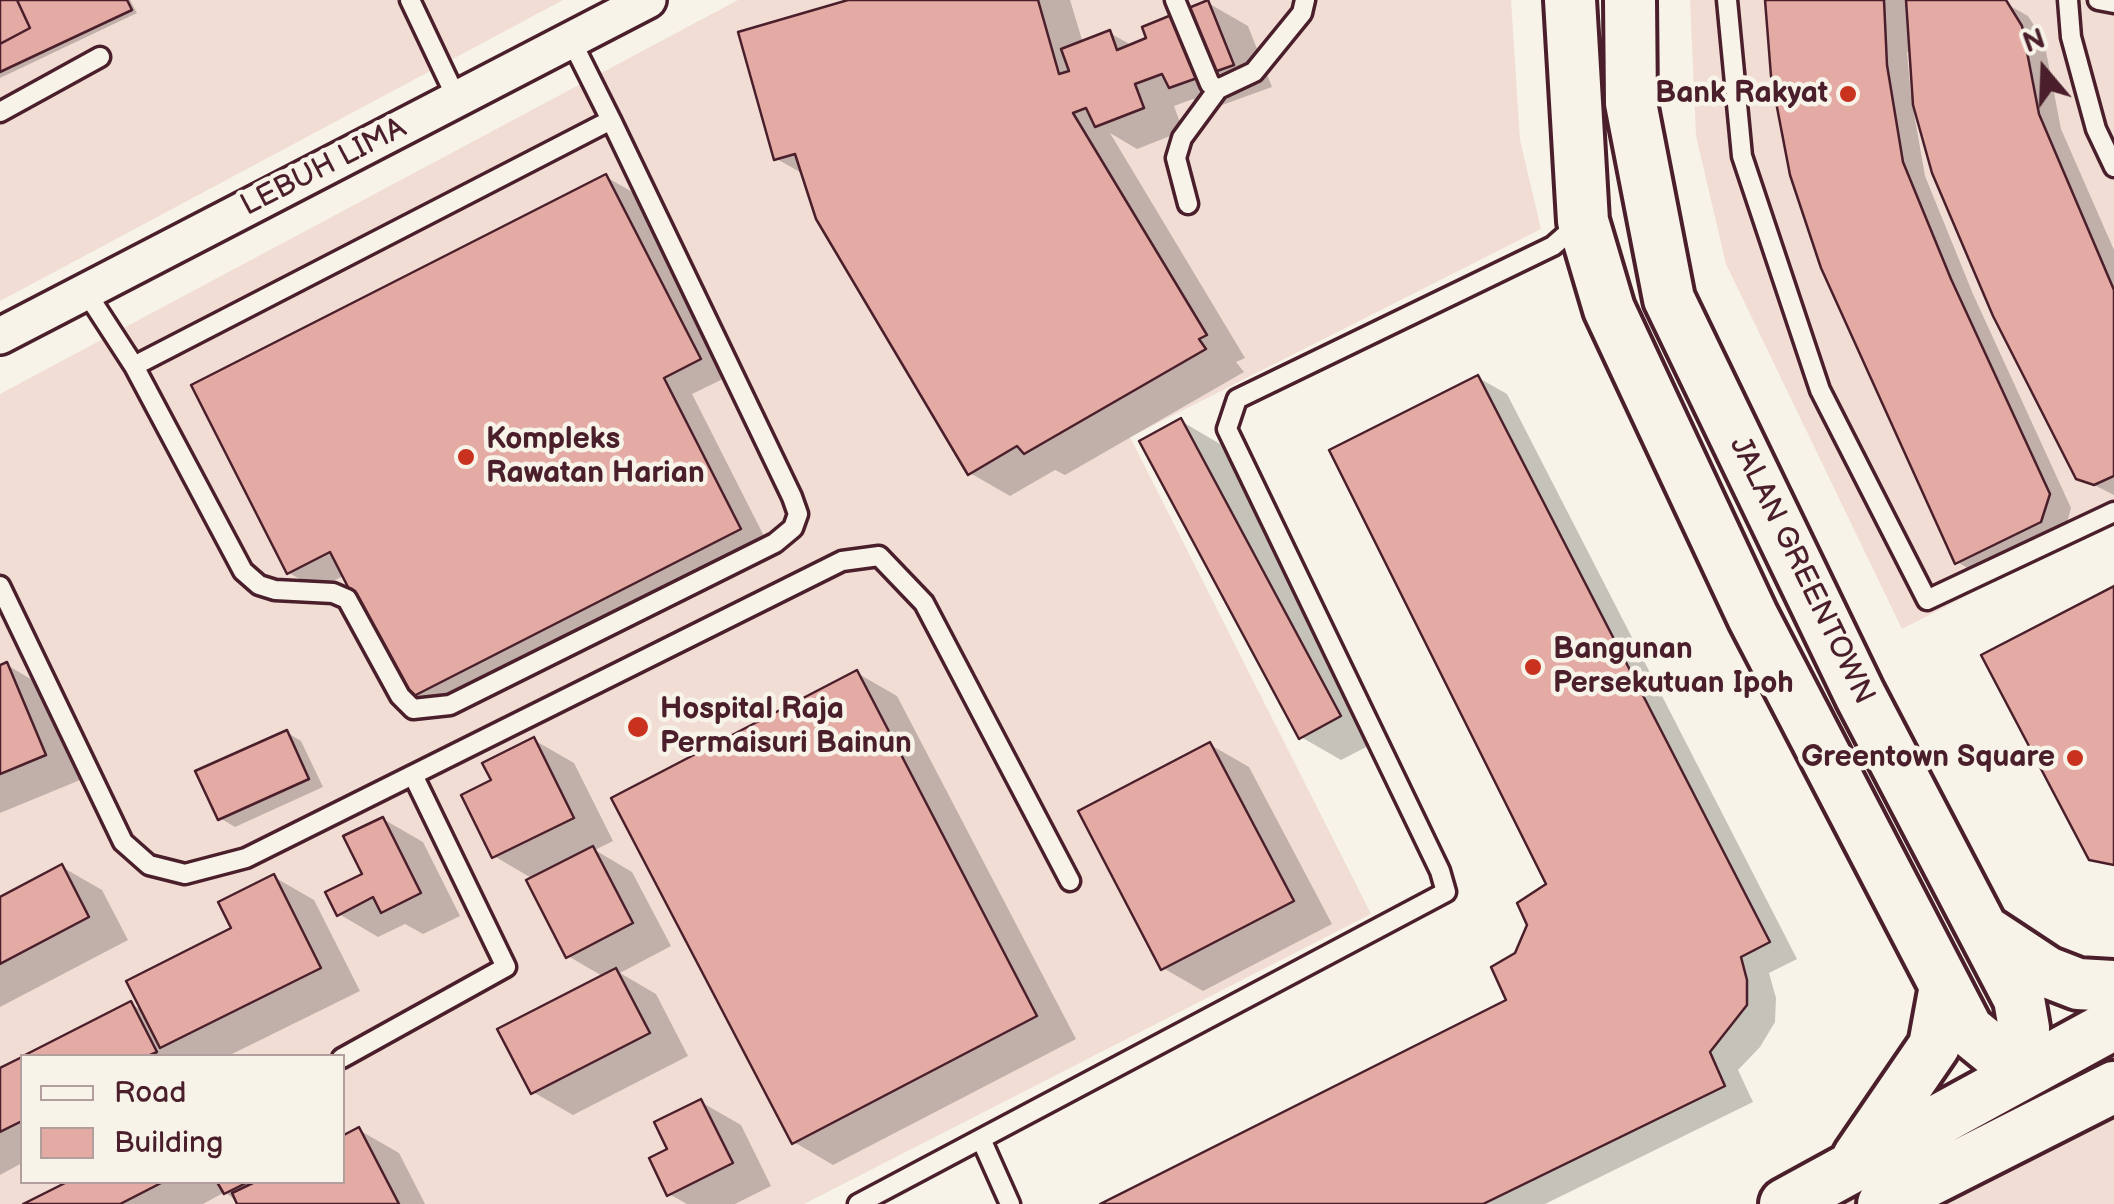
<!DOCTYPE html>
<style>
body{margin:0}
#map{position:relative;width:2114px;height:1204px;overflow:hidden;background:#f7f3e8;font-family:"Balsamiq Sans",sans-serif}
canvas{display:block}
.legend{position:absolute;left:20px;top:1054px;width:325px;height:130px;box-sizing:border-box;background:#f7f3e8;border:2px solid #b29e9c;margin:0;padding:12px 18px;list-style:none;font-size:30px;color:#4a1f2b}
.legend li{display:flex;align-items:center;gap:20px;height:50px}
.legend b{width:50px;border:2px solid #b29e9c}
.north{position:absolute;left:1994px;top:20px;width:100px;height:100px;-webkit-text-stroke:8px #f7f3e8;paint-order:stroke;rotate:341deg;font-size:28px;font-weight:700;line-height:40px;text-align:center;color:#4a1f2b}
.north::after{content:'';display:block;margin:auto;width:35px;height:45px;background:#4a1f2b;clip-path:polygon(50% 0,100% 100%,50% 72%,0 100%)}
</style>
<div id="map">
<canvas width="2114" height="1204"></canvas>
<ul class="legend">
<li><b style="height:12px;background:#f7f3e8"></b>Road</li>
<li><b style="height:28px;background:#e4aaa4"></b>Building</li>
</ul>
<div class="north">N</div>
</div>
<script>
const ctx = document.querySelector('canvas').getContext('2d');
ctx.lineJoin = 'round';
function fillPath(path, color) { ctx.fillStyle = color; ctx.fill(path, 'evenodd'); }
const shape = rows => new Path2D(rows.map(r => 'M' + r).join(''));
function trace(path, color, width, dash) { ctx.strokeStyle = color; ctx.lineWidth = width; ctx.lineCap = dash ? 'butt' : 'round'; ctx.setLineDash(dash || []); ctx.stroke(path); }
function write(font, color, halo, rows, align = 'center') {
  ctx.font = font + ' "Balsamiq Sans",sans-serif'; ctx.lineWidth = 9; ctx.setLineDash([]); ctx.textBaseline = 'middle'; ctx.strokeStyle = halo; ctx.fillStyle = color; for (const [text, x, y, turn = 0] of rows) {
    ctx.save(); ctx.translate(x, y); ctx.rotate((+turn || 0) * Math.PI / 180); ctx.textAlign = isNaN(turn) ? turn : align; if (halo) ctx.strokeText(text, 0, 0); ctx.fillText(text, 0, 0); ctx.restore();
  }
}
fillPath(shape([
 [0,0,563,0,0,301],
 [738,0,1511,0,1520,140,1541,229,1130,437,1371,914,804,1204,0,1204,0,394],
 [22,1056,342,1056,342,1182,22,1182],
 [1690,0,2114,0,2114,520,1902,629,1726,264,1696,136],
 [2114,1063,2114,1204,1841,1204,2042,1100]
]), '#f1ddd4');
fillPath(shape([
 [0,0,130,0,137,13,0,78],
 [857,0,1070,0,1083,43,1110,33,1133,46,1208,3,1248,26,1272,87,1211,109,1193,99,1174,106,1183,131,1137,149,1110,133,1245,358,1236,362,1244,372,1065,475,1055,470,1010,496,970,473,805,175,777,159],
 [1767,0,1988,0,2005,3,2028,16,2044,41,2061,129,2114,250,2114,495,2078,477,1918,112,1914,113,1925,176,1973,294,2071,508,2064,534,1980,575,1957,562,1823,267],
 [1907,52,1912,52,1915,96,1911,96],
 [606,177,636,194,729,376,692,394,769,546,437,715,408,698,345,575,318,589,289,573],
 [1477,377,1507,394,1797,959,1769,973,1776,998,1775,1022,1760,1047,1738,1070,1753,1102,1545,1204,1106,1204,1509,1001,1517,955,1550,885],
 [1181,421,1220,444,1380,740,1341,760,1301,737],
 [7,665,46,688,85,778,0,813,0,668],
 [857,673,897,696,1076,1039,833,1165,794,1142],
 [286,732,301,741,323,787,235,827,220,818],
 [534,740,574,763,613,841,595,850,632,872,671,946,620,973,656,994,688,1056,573,1115,533,1092,604,977,568,956,533,879,494,856,494,781],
 [1209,744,1249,767,1332,924,1203,991,1163,968],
 [383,819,423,842,460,916,423,934,405,924,378,937,339,914,365,875],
 [62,867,102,890,128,940,0,1007,0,900],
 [274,877,314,900,360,991,228,1056,28,1056,131,1004,145,1012,235,930],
 [22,1060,22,1163,0,1175,0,1071],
 [701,1102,741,1125,771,1186,735,1204,687,1204,669,1194,670,1150],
 [359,1130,399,1153,425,1204,240,1204,225,1192,203,1204,28,1204,72,1182,342,1182]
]), '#0003');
const building = shape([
 [0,0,17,0,30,28,0,44,0,0],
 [17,0,127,0,132,10,0,72,0,44,30,28,17,0],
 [848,0,1038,0,1059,74,1069,71,1061,49,1110,30,1117,50,1146,38,1142,27,1208,0,1234,65,1169,88,1162,74,1135,84,1144,108,1095,127,1086,108,1073,113,1207,335,1199,339,1206,349,1024,454,1017,446,968,475,816,219,795,154,774,160,738,32,848,0],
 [1765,0,1884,0,1887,65,1903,162,1951,279,2050,494,2041,522,1955,564,1821,268,1790,175,1771,76,1765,0],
 [1906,0,2006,0,2022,26,2039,114,2114,290,2114,476,2094,485,2076,479,1993,316,1932,173,1913,105,1906,0],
 [606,174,701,359,664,378,741,529,406,700,330,552,287,574,191,385,606,174],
 [1478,375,1770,942,1741,957,1747,980,1747,1005,1710,1052,1725,1086,1483,1204,1100,1204,1506,1000,1491,967,1515,953,1527,925,1517,903,1546,884,1329,450,1478,375],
 [1181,418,1341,716,1299,739,1139,441,1181,418],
 [2114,586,2114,865,2089,860,1981,655,2114,586],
 [7,662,46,755,0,774,0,665,7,662],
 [857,670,1037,1016,792,1144,611,798,857,670],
 [287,730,309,779,218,820,195,771,287,730],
 [534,737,574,818,492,858,461,795,491,780,482,763,534,737],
 [1210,742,1294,901,1161,970,1078,811,1210,742],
 [383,817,421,893,381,913,373,897,337,916,325,892,362,874,343,836,383,817],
 [593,846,633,923,566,958,526,880,593,846],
 [62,864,89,917,0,964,0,897,62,864],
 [274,874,321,968,160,1048,126,981,231,928,218,902,274,874],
 [616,968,650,1033,531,1094,497,1029,616,968],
 [131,1001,157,1052,148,1056,23,1056,131,1001],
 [22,1057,22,1121,0,1132,0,1068,22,1057],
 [701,1099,733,1163,667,1196,649,1158,667,1149,654,1122,701,1099],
 [359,1127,399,1204,237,1204,232,1193,255,1182,342,1182,342,1136,359,1127],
 [67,1182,163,1182,120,1204,23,1204,67,1182],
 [217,1182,248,1182,224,1194,217,1182]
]);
fillPath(building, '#e4aaa4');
trace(building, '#4a1f2b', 2.5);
const lane = shape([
 [410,0,457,99],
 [1175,0,1210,84,1218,89,1254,72,1302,13,1305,0],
 [1727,0,1742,156,1820,390,1927,600,2114,512],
 [2068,0,2071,37,2096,129,2114,167],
 [2098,0,2114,3],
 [0,112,100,57],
 [1188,204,1176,158,1182,138,1218,89],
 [86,292,134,366,611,120,571,40],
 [134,366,243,571,259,585,275,590,333,593,347,599,400,696,413,709,450,705,775,543,793,528,798,514,792,497,611,120],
 [0,586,123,842,149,865,185,874,246,858,842,561,879,556,924,603,1070,881],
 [342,1058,506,967,413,775],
 [981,1139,1010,1204],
 [858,1204,1446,892,1440,871,1227,429,1237,399,1553,246,1578,224]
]);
const street = shape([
 [0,336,648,0]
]);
const secondary = shape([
 [1570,0,1583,221,1609,309,1753,617,1968,1030,2022,1074],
 [1630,0,1631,103,1669,299,1860,695,2019,999,2024,1028,2022,1074],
 [1988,933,2047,972,2078,984,2114,986],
 [1858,1157,1934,1046,1945,986],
 [1785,1204,2114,1024],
 [1883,1204,2114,1087]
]);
trace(lane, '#4a1f2b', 25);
trace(street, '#4a1f2b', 42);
trace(secondary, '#4a1f2b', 58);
trace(lane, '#f7f3e8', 18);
trace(street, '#f7f3e8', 35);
trace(secondary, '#f7f3e8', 50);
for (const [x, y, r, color] of [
 [1848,94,10,"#c8321e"],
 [466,457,10,"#c8321e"],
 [1533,667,10,"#c8321e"],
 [638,727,12,"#c8321e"],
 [2075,758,10,"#c8321e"]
]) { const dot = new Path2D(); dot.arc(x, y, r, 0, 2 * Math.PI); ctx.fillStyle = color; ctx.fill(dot); trace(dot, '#f7f3e8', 4); }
write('bold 30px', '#4a1f2b', '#f7f3e8', [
 ["Bank Rakyat",1828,94,"right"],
 ["Kompleks",486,440],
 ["Rawatan Harian",486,474],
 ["Bangunan",1553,650],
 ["Persekutuan Ipoh",1553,684],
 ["Hospital Raja",660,710],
 ["Permaisuri Bainun",660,744],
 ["Greentown Square",2055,758,"right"]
], 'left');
write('30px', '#4a1f2b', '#f7f3e8', [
 ["LEBUH LIMA",324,168,-27],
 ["JALAN GREENTOWN",1801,571,64]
]);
</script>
